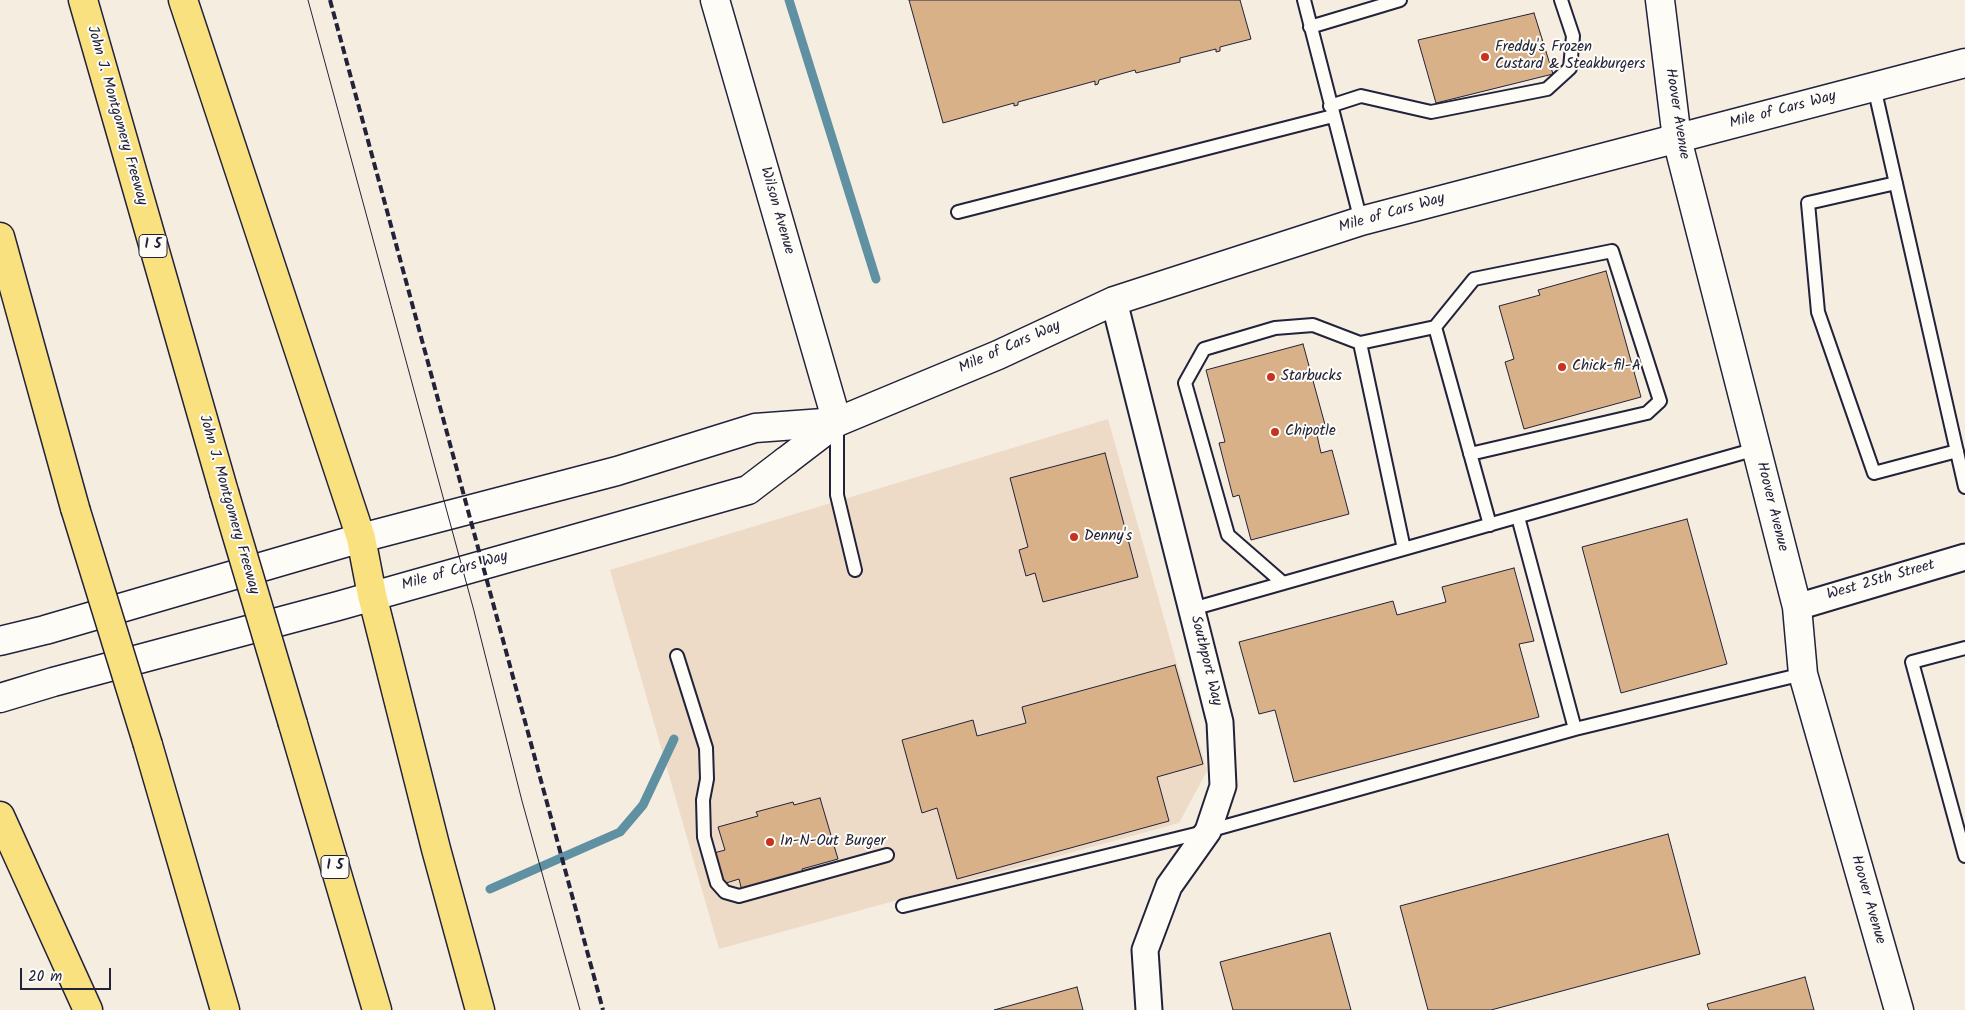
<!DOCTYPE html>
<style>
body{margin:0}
#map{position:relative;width:1965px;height:1010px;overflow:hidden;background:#f6ede1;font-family:Kalam,sans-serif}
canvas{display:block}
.scale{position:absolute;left:20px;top:968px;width:91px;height:22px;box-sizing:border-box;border:2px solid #22223b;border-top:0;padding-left:6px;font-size:15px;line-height:18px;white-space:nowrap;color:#22223b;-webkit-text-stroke:4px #fdfcf7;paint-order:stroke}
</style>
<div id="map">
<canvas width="1965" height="1010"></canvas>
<div class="scale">20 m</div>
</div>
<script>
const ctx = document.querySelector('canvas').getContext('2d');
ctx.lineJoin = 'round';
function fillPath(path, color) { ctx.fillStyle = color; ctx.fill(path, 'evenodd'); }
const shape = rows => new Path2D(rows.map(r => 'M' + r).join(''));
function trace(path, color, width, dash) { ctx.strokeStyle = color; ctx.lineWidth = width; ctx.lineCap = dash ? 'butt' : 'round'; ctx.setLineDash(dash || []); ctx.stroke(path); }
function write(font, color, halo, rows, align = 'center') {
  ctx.font = font + ' Kalam,sans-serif'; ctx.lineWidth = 4; ctx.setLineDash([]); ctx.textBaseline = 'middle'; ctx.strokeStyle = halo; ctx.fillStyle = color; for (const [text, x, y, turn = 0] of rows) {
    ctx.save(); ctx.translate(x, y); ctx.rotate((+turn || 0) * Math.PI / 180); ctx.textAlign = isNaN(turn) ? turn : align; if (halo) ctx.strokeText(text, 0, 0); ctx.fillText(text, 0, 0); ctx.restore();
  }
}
fillPath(shape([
 [1108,419,1207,771,1179,823,719,949,610,570]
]), '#eddbc7');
trace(shape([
 [789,0,876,279],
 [490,889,620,832,643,805,674,739]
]), '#6091a2', 9);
const building = shape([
 [909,0,1240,0,1251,39,1220,47,1220,51,1216,52,1216,49,1180,58,1180,62,1136,73,1135,70,1099,80,1098,84,1095,85,1095,81,1018,102,1018,105,1014,106,1014,103,943,123,909,0],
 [1534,13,1553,74,1436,103,1418,40,1534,13],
 [1606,271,1641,397,1524,429,1505,362,1514,359,1499,306,1540,295,1538,290,1606,271],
 [1303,344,1327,432,1317,435,1321,453,1332,450,1349,514,1251,540,1239,495,1233,497,1219,443,1225,442,1206,370,1303,344],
 [1105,453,1138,577,1043,602,1035,573,1026,576,1019,550,1028,547,1010,478,1105,453],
 [1687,519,1727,664,1621,693,1582,547,1687,519],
 [1514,568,1534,641,1519,644,1539,717,1294,782,1275,710,1259,714,1239,642,1393,601,1397,615,1446,602,1442,587,1514,568],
 [1175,665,1203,764,1157,777,1169,821,957,879,937,808,922,813,902,740,973,720,977,736,1026,723,1022,707,1175,665],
 [820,798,838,859,802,869,804,874,742,891,739,879,723,884,714,853,725,850,718,827,758,816,756,812,793,802,794,805,820,798],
 [1668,834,1700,954,1491,1010,1428,1010,1400,906,1668,834],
 [1330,933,1351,1010,1233,1010,1220,962,1330,933],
 [1805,977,1814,1010,1709,1010,1707,1004,1805,977],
 [1077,987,1083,1010,994,1010,1077,987]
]);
fillPath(building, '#d8b189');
trace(building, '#22223b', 1);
const service = shape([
 [1304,0,1361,221],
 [1310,27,1400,0],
 [1874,87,1965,487],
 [1330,106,1361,96,1431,112,1547,89,1570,68,1573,36,1561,0],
 [1896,183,1808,203,1818,312,1874,473,1957,451],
 [958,212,1333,116],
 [1435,327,1474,279,1612,251,1660,401,1647,413,1470,454],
 [837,424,837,495,855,570],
 [1518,517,1575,729,1803,674],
 [1404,549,1360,343,1435,327,1490,525],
 [1283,583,1228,535,1185,383,1204,349,1275,328,1313,325,1360,343],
 [1192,609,1756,449],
 [1965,648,1912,662,1965,856],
 [677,656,706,748,707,779,703,800,704,837,717,883,725,892,739,896,887,855],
 [903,906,1208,831,1575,729]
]);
const minor = shape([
 [1114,301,1220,722,1223,786,1208,831,1169,886,1145,950,1149,1010],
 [1797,607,1965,557]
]);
const tertiary = shape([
 [715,0,837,422,786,461],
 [1660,0,1677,139,1797,607,1803,674,1899,1010]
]);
const secondary = shape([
 [0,641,45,630,361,538,617,471,755,428,837,422,998,355,1114,301,1361,221,1965,63],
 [0,698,53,682,338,606,748,490,786,461]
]);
const motorway = shape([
 [83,0,224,492],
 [183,0,361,538,372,595,436,849,480,1010],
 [0,237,75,508],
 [293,724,377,1010],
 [148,745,225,1010],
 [0,816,88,1010]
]);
trace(service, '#22223b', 16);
trace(minor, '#22223b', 29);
trace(tertiary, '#22223b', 31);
trace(secondary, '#22223b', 31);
trace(motorway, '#22223b', 31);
trace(service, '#fdfcf7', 12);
trace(minor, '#fdfcf7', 25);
trace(tertiary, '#fdfcf7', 28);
trace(secondary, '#fdfcf7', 28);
trace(motorway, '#fae180', 28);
trace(shape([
 [308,0,474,611,522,801,580,1010]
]), '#22223b', 1);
trace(shape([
 [330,0,603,1010]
]), '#22223b', 4, [8, 4]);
const motorwayBridge = shape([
 [224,492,293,724],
 [75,508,148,745]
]);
trace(motorwayBridge, '#22223b', 31, []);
trace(motorwayBridge, '#fae180', 28);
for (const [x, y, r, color] of [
 [1485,57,5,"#c8321e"],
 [1562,367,5,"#c8321e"],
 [1271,377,5,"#c8321e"],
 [1275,432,5,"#c8321e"],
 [1074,537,5,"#c8321e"],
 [770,842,5,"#c8321e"]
]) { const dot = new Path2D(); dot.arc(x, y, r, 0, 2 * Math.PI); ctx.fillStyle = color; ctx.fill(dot); trace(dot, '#fdfcf7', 2); }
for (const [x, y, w] of [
 [153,246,28],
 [335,867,28]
]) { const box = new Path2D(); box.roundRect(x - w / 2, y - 11.5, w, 23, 4); ctx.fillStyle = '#fdfcf7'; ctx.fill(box); trace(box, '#22223b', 1); }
write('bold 14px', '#22223b', null, [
 ["I 5",153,246],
 ["I 5",335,867]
]);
write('15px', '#22223b', '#fdfcf7', [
 ["Freddy's Frozen",1495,48],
 ["Custard & Steakburgers",1495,65],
 ["Chick-fil-A",1572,367],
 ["Starbucks",1281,377],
 ["Chipotle",1285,432],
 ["Denny's",1084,537],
 ["In-N-Out Burger",780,842]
], 'left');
write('15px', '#22223b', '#fdfcf7', [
 ["Mile of Cars Way",1783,111,-15],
 ["Hoover Avenue",1676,114,81],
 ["John J. Montgomery Freeway",116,116,74],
 ["Wilson Avenue",776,211,74],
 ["Mile of Cars Way",1392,214,-16],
 ["Mile of Cars Way",1010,348,-24],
 ["John J. Montgomery Freeway",228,505,74],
 ["Hoover Avenue",1771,507,76],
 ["Mile of Cars Way",455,572,-16],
 ["West 25th Street",1881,581,-16],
 ["Southport Way",1205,661,76],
 ["Hoover Avenue",1867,900,74]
]);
</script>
